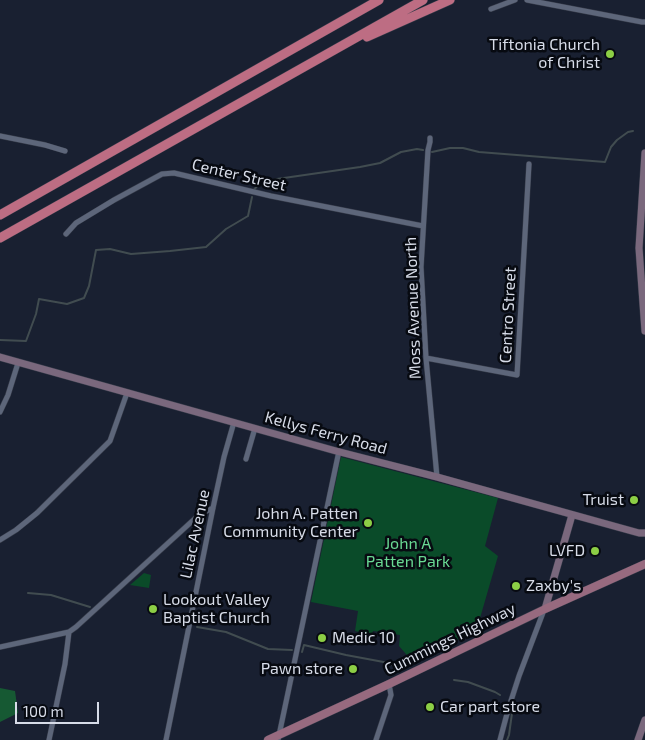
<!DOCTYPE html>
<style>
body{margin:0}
#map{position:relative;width:645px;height:740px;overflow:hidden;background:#192031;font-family:"Exo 2",sans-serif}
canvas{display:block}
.scale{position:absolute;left:15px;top:702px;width:84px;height:22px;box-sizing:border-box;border:2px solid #d7dce8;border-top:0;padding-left:6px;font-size:15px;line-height:18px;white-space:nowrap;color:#d7dce8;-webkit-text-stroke:4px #070a11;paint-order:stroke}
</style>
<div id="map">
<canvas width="645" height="740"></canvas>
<div class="scale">100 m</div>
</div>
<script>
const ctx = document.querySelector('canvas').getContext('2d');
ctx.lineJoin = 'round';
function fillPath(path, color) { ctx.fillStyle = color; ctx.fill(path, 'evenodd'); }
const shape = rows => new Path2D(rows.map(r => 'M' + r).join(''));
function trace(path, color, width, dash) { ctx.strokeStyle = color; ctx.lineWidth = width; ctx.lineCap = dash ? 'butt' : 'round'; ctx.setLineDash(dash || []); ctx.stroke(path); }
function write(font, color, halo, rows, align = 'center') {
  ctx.font = font + ' "Exo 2",sans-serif'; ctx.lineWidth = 5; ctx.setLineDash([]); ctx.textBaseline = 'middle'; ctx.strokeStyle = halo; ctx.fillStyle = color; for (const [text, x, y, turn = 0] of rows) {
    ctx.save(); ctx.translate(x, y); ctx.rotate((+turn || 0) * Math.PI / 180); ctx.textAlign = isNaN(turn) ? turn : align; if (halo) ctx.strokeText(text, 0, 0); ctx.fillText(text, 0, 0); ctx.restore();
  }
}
fillPath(shape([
 [341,457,498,498,485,546,498,556,478,625,472,633,412,661,399,646,400,635,373,631,372,635,355,631,358,611,311,602],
 [144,573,151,575,149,588,130,585]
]), '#0a4b29');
fillPath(shape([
 [0,688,15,691,18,713,0,722]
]), '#165933');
trace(shape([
 [432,152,450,148,463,148,479,152,605,162,611,147,617,140,628,132,633,131],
 [253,191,258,185,277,179,360,167,380,163,401,152,417,149,423,150],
 [0,340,26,341,36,314,39,299,67,304,84,298,89,286,96,250,110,249,131,254,170,251,206,247,226,229,248,216,252,197],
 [28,593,51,595,90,607],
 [197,627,226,632,268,649,292,650],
 [302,652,304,645,346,655,389,663,399,670],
 [454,680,468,682,495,692,500,695],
 [507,740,509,735,513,706]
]), '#414c50', 2);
const street = shape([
 [527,0,642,22,645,22],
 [491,9,515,0],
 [0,136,45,145,65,151],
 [430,138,430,142,428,150,421,267,426,358,437,477],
 [66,234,76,223,114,200,162,174,174,173,271,196,423,226],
 [426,358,517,375,529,164],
 [0,412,8,395,18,363],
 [246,459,255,428],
 [0,540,16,530,37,513,110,441,127,393],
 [0,647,69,632],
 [49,740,65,664,69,632,76,627,200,514,213,508],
 [166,740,213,508,224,457,234,422],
 [278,740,339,451],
 [376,740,391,695,389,684],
 [500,740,508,710,519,676,544,610]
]);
const secondary = shape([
 [645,153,639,248,645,331],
 [0,357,336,451,437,477,639,533,645,533],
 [545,609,572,515],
 [638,740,645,720]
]);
const primary = shape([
 [268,740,389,684,545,609,645,564]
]);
const highway = shape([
 [367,37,450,0],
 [0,215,379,0],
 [0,238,423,0]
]);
trace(street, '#373c4a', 6);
trace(secondary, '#373c4a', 8);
trace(primary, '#373c4a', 9);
trace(highway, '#373c4a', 10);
trace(street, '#5d667a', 5);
trace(secondary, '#7a687d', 7);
trace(primary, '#976a7f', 8);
trace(highway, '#bd6d83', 9);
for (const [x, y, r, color] of [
 [610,54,5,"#8cce45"],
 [634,500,5,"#8cce45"],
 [368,523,5,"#8cce45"],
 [595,551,5,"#8cce45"],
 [516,586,5,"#8cce45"],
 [153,609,5,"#8cce45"],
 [322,638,5,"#8cce45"],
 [353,669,5,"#8cce45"],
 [430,707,5,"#8cce45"]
]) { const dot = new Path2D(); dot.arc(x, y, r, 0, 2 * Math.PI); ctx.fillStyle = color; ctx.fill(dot); trace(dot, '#070a11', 2); }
write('16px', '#d7dce8', '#070a11', [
 ["Tiftonia Church",600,45],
 ["of Christ",600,63],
 ["Truist",624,500],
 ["John A. Patten",358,514],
 ["Community Center",358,532],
 ["LVFD",585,551],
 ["Zaxby's",526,586,"left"],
 ["Lookout Valley",163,600,"left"],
 ["Baptist Church",163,618,"left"],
 ["Medic 10",332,638,"left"],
 ["Pawn store",343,669],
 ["Car part store",440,707,"left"]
], 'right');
write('16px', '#d7dce8', '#070a11', [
 ["Center Street",239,175,13],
 ["Moss Avenue North",413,308,-92],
 ["Centro Street",508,315,-87],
 ["Kellys Ferry Road",326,433,15],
 ["Lilac Avenue",195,534,-78],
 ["Cummings Highway",450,639,-26]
]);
write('16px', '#69d993', '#070a11', [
 ["John A",408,544],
 ["Patten Park",408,562]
]);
</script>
